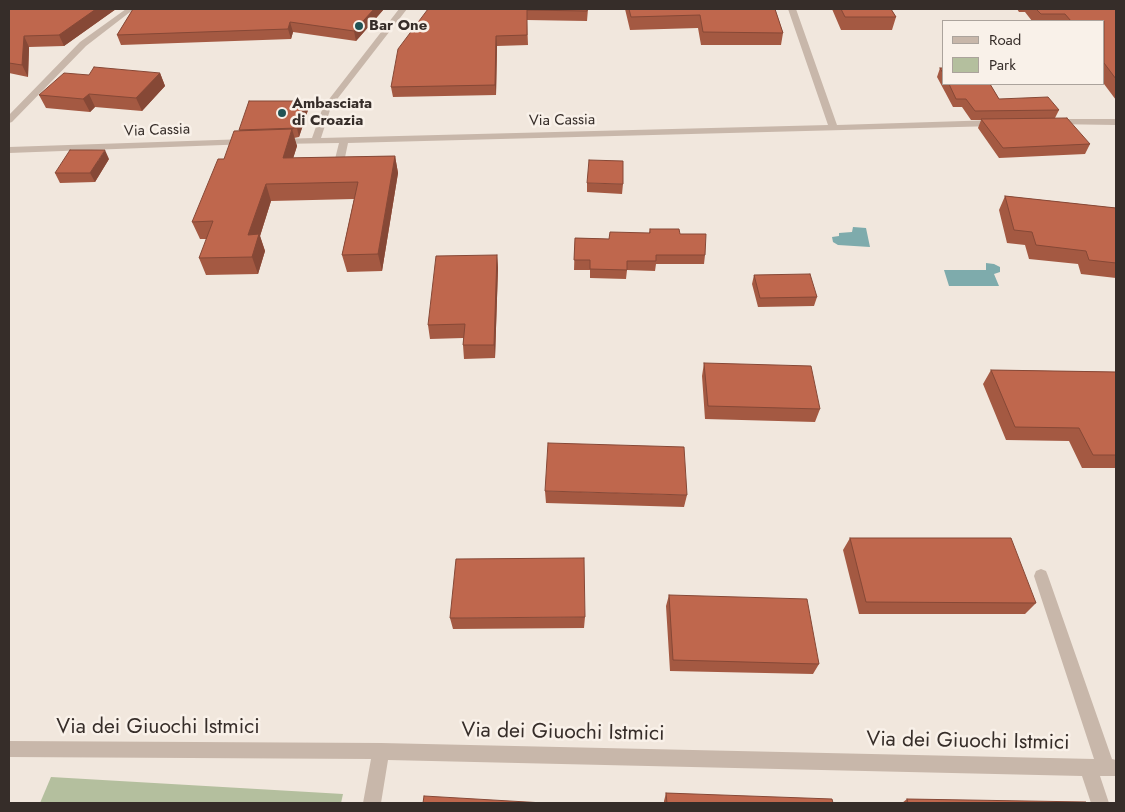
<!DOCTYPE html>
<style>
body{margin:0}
#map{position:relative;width:1125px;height:812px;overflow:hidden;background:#f1e7dd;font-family:Jost,sans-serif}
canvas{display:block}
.frame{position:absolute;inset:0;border:10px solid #362d29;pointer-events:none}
.legend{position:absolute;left:942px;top:20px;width:162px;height:65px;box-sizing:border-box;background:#f9f1e9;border:1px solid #aba39c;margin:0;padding:6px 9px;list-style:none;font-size:15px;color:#362d29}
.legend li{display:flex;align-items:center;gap:10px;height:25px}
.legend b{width:25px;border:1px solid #aba39c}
</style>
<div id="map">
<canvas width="1125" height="812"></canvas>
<div class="frame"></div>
<ul class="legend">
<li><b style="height:6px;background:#c8b7aa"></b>Road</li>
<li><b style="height:14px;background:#b4bf9e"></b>Park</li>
</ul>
</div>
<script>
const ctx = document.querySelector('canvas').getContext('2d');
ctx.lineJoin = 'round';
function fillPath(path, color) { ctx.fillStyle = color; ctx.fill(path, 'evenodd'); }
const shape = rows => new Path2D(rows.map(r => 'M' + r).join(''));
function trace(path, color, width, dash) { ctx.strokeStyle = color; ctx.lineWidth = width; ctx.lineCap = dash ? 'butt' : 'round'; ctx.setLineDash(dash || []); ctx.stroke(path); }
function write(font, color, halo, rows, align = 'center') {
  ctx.font = font + ' Jost,sans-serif'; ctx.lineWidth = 5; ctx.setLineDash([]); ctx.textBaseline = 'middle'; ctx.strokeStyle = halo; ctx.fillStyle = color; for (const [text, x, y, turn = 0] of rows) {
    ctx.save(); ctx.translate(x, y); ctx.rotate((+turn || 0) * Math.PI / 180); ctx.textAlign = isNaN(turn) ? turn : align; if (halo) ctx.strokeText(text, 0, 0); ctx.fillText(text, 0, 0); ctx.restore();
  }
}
fillPath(shape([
 [51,777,343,794,341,803,40,803]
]), '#b4bf9e');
fillPath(shape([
 [853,227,866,228,870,247,838,245,833,242,832,237,839,236,839,233,852,232],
 [986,263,994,264,1000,267,1000,272,994,274,999,286,949,286,944,270,986,270]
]), '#7eabac');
fillPath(shape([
 [126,9,134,9,86,46,12,122,9,123,9,115,80,42,126,9],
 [399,9,407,9,331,107,321,138,828,125,788,9,796,9,837,125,996,120,1000,123,996,126,348,143,343,167,338,170,333,167,339,143,276,144,276,140,279,139,312,138,323,107,399,9],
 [1054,119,1116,119,1116,125,1051,124,1051,120,1054,119],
 [247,139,250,140,250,144,9,153,9,147,247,139],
 [1041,569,1046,571,1048,576,1112,759,1116,760,1116,776,1100,776,1109,803,1091,803,1082,776,388,760,381,803,363,803,371,759,9,757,9,741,381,743,1094,759,1034,576,1036,571,1041,569]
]), '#c8b7aa');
fillPath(shape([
 [9,9,116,9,64,46,29,47,28,77,9,73],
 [133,9,384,9,356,41,293,32,291,39,121,45,117,35],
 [428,9,588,9,587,21,527,20,528,45,497,46,496,95,393,97,391,87],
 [625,9,775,9,783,33,781,45,701,45,698,28,630,30],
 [832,9,891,9,896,17,892,30,841,30],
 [1017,9,1116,9,1116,100,1104,84,1104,21,1032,21,1025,12,1019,12],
 [940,68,944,68,944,84,990,84,999,99,1059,110,1055,118,1090,144,1085,154,999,158,978,128,981,120,971,120,962,107,953,107,937,77],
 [160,73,165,86,142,111,95,107,90,112,46,108,39,95,89,75],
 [308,110,299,137,294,138,297,146,293,158,395,156,398,173,382,271,347,272,342,255,354,199,271,201,260,236,265,251,258,274,206,275,199,258,207,239,200,239,192,222,224,159,240,131,239,130],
 [109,159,95,182,60,183,55,173],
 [587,183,623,184,622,194,587,192],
 [1005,196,1116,208,1116,278,1081,274,1078,264,1029,259,1025,245,1007,243,999,210],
 [650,229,680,234,705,255,704,264,656,264,655,271,627,270,626,279,590,278,590,270,574,270,575,238,609,239,649,233],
 [497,255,498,268,495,358,464,359,463,345,463,338,430,339,428,325],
 [754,275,817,297,814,306,758,307,752,284],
 [704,363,820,409,815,422,705,419,702,376],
 [991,370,1116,372,1116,468,1082,468,1069,441,1006,440,983,384],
 [545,491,687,495,684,507,546,503],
 [850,538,1036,603,1025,614,859,614,843,550],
 [669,595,819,664,813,674,670,671,666,606],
 [585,617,584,628,453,629,450,618],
 [666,793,833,803,664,803,664,801],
 [907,799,1087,803,902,803]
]), '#a45942');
fillPath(shape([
 [96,9,116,9,64,46,59,35],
 [374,9,384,9,356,41,354,31],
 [290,22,293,32,291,39,288,29],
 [24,36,29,47,28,77,22,65],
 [496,36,497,46,496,95,495,85],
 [160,73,165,86,142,111,136,98],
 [89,94,95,107,90,112,83,99],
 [306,101,308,110,299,137,297,128],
 [292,129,297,146,288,175,283,158],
 [105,150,109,159,95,182,90,173],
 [395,156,398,173,382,271,378,254],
 [266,184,271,201,260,236,265,251,258,274,252,257,248,235],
 [497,255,498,268,495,358,494,345]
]), '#864836');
const building = shape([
 [9,9,96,9,59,35,24,36,22,65,9,63,9,9],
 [133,9,374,9,354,31,290,22,288,29,117,35,133,9],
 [428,9,587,9,587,11,527,10,527,35,496,36,495,85,391,87,398,49,428,9],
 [629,9,775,9,783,33,703,32,700,15,631,17,629,9],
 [841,9,891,9,896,17,845,17,841,9],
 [1036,9,1116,9,1116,79,1104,63,1104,21,1071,21,1065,14,1041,14,1036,9],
 [94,67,160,73,136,98,89,94,83,99,39,95,64,73,89,75,94,67],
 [940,68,944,68,944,75,940,68],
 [949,84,990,84,999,99,1048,97,1059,110,975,111,966,99,956,99,949,84],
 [249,101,306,101,297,128,239,130,249,101],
 [1067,118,1090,144,1003,148,981,119,1067,118],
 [292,129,283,158,395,156,378,254,342,255,358,182,266,184,248,235,259,234,252,257,199,258,213,221,192,222,218,159,224,159,234,131,292,129],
 [70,150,105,150,90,173,55,173,70,150],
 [589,160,623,161,623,184,587,183,589,160],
 [1005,196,1116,208,1116,263,1089,260,1086,251,1036,245,1032,232,1014,230,1005,196],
 [650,229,679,229,680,234,706,234,705,255,656,255,656,261,627,261,627,270,590,269,590,260,574,260,575,238,609,239,610,232,650,233,650,229],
 [497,255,494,345,463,345,465,324,428,325,436,256,497,255],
 [810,274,817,297,760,298,754,275,810,274],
 [704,363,811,366,820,409,708,406,704,363],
 [991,370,1116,372,1116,455,1093,455,1079,428,1015,427,991,370],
 [548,443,684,447,687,495,545,491,548,443],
 [850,538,1011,538,1036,603,866,602,850,538],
 [584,558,585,617,450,618,456,559,584,558],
 [669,595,807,599,819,664,673,660,669,595],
 [666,793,832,799,833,803,667,803,666,793],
 [424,796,544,803,423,803,424,796],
 [907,799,1086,802,1087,803,908,803,907,799]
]);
fillPath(building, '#bf674d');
trace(building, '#864836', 1);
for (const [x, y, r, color] of [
 [359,26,5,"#215355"],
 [282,113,5,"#215355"]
]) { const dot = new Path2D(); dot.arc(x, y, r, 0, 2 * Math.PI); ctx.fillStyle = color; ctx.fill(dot); trace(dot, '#f9f1e9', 2); }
write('bold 15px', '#362d29', '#f9f1e9', [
 ["Bar One",369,26],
 ["Ambasciata",292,104],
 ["di Croazia",292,121]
], 'left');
write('15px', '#362d29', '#f9f1e9', [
 ["Via Cassia",562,121,-1],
 ["Via Cassia",157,131,-2]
]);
write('21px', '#362d29', '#f9f1e9', [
 ["Via dei Giuochi Istmici",158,728],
 ["Via dei Giuochi Istmici",563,733,1],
 ["Via dei Giuochi Istmici",968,742,1]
]);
</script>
